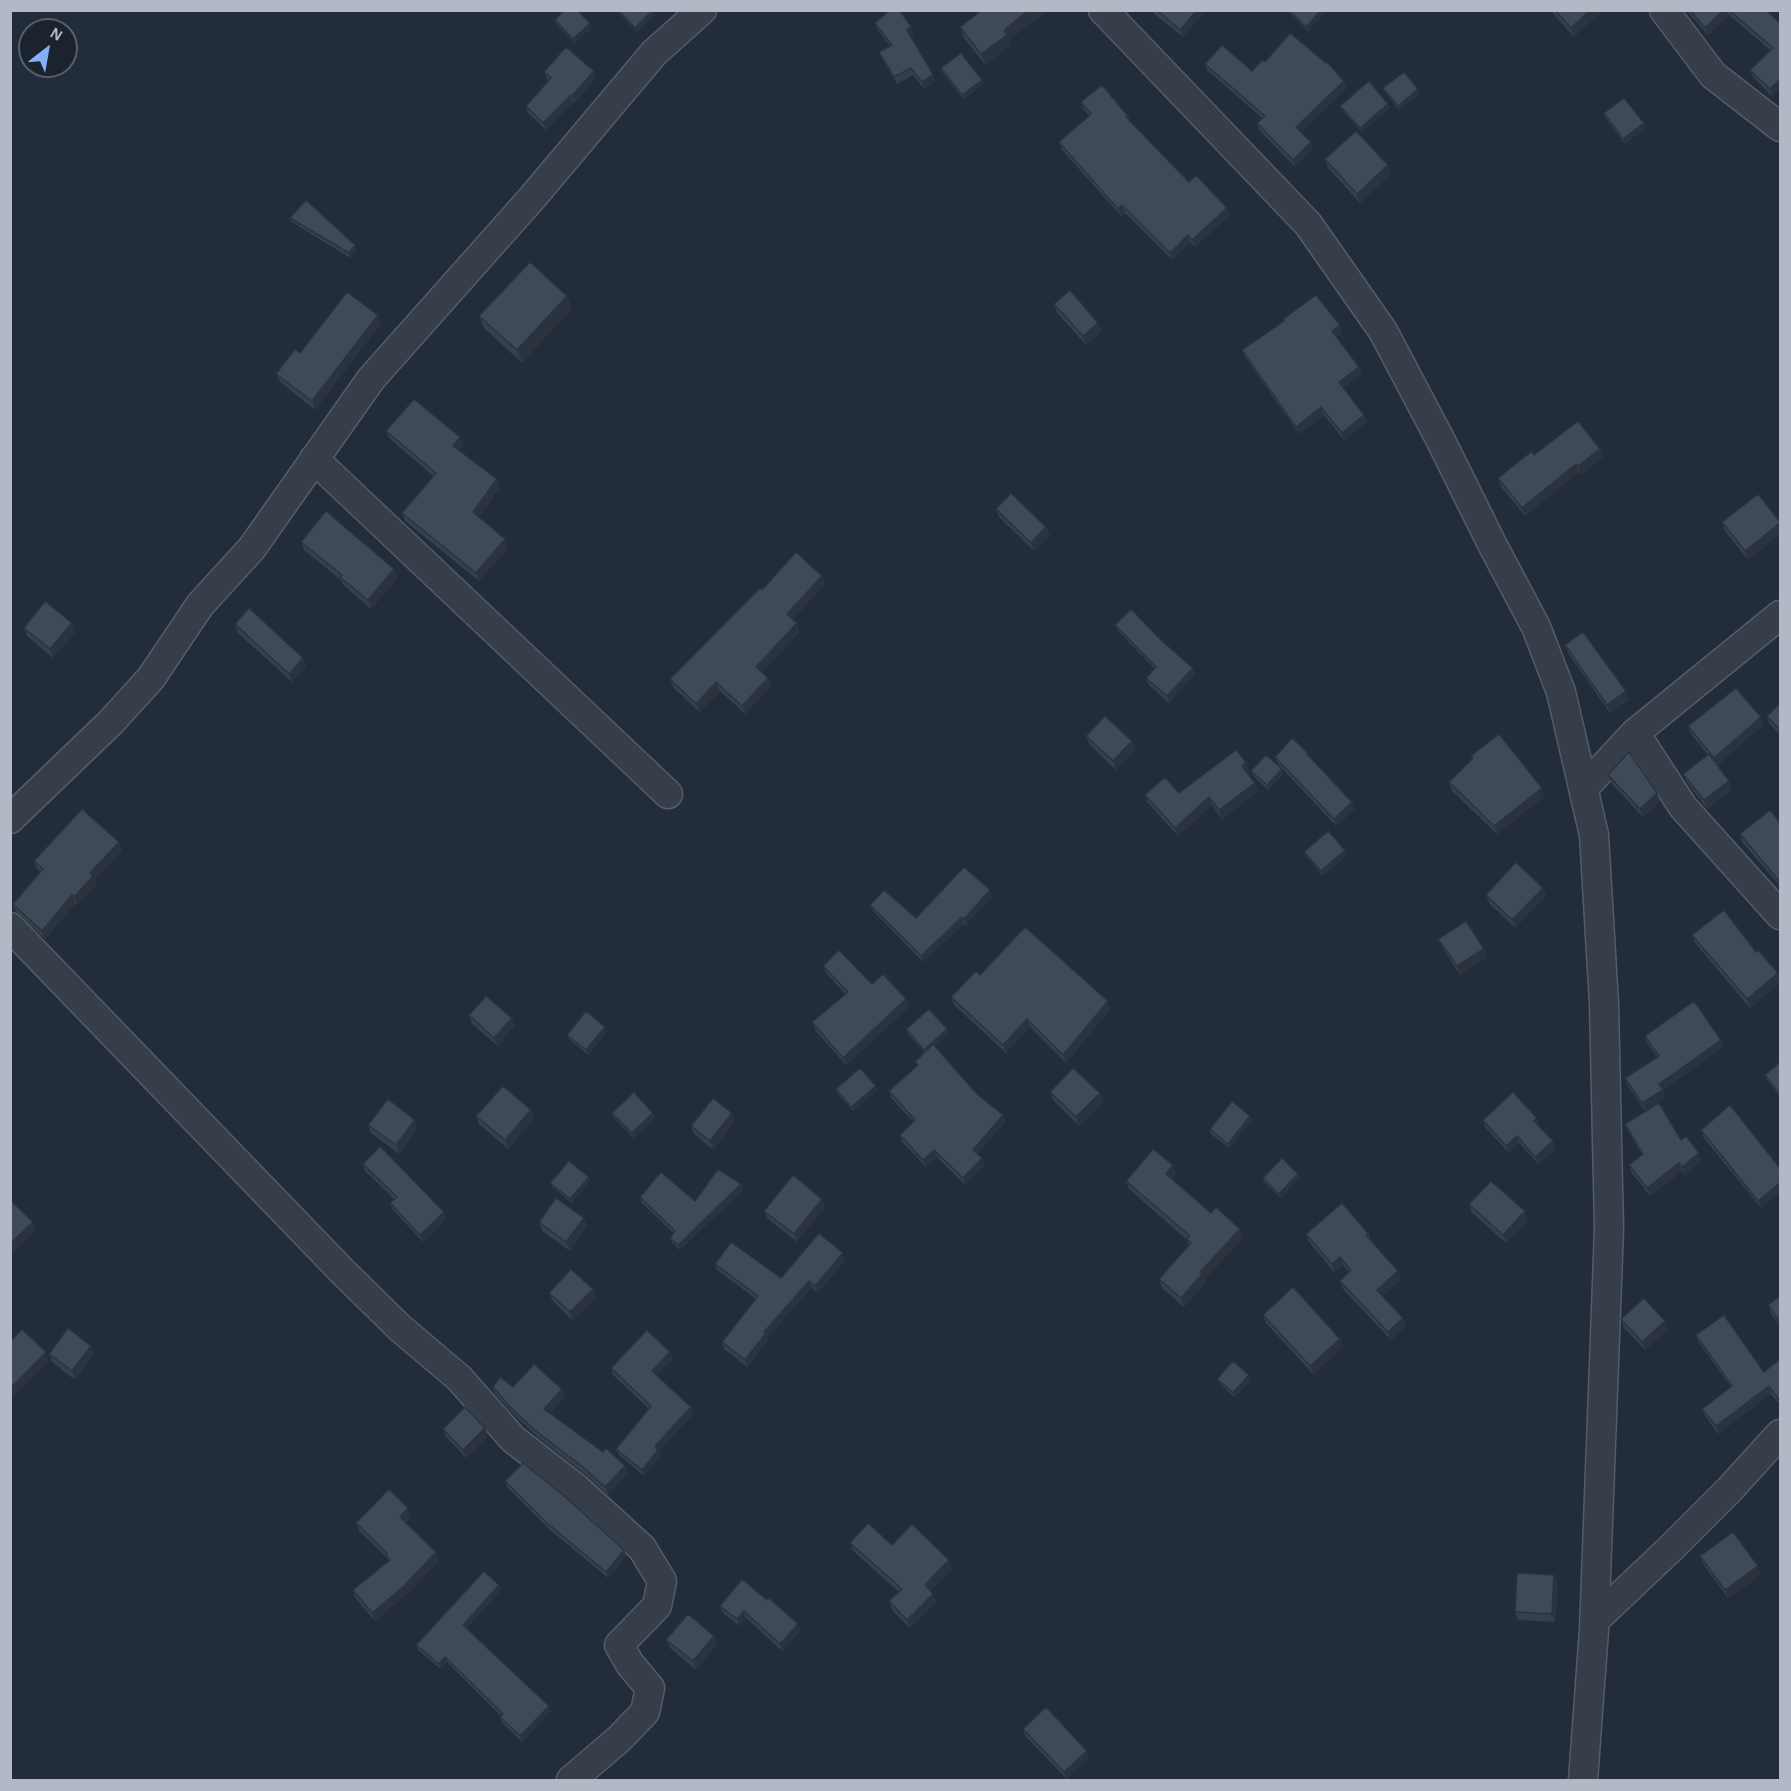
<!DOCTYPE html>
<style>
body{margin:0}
#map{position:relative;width:1791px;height:1791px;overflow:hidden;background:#222c3a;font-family:"Alegreya Sans",sans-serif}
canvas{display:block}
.frame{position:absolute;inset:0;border:12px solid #b1b9c6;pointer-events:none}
.north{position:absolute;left:18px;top:18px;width:60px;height:60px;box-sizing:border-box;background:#1b232f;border:2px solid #575f6b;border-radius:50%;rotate:31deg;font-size:16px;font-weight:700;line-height:24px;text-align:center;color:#b1b9c6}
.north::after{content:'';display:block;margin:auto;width:21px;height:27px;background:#85b0f7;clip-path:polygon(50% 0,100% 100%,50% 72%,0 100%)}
</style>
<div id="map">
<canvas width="1791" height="1791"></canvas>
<div class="frame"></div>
<div class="north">N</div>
</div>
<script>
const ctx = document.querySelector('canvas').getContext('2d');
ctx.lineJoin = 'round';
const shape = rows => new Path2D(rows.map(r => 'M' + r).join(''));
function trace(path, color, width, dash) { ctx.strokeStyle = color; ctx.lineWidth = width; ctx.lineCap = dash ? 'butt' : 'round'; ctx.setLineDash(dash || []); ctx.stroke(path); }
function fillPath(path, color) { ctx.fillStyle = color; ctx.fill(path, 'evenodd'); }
const minor = shape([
 [1103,10,1308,224,1383,331,1441,441,1492,544,1536,627,1561,692,1594,835,1604,1004,1609,1229,1594,1630,1583,1780],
 [1664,10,1713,75,1780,127],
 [314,459,668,794],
 [1635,733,1683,807,1780,915],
 [1584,788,1635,733,1780,615],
 [10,819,111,722,151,678,200,605,252,548,371,379,532,198,654,53,702,10],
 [10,927,342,1271,400,1328,459,1378,513,1439,576,1488,642,1548,662,1581,657,1606,619,1645,630,1664,650,1688,645,1712,619,1739,571,1780],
 [1595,1620,1670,1549,1730,1489,1780,1434]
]);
trace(minor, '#545c68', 31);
trace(minor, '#363e4a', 28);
fillPath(shape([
 [616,10,653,10,655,15,637,32],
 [1153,10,1206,10,1183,37,1154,14],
 [1287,10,1326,10,1326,11,1308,31],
 [1550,10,1603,10,1574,37],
 [1686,10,1766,10,1780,23,1772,96,1753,77,1750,70,1770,50,1729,15,1708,35],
 [1046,11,1009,40,1011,45,985,65,964,38,960,27],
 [555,20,590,23,591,28,575,43,556,24],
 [875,23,914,33,910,36,935,81,924,89,913,75,897,84,882,59,879,52,890,46,877,29],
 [1265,62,1344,81,1347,88,1301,132,1313,149,1295,167,1259,130,1257,123,1262,118,1207,70,1205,64,1252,71],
 [941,68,982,80,984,84,963,99,942,72],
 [544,72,596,77,575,103,573,102,546,130,528,113,526,106,549,81,547,79],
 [1383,88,1418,89,1419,94,1399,110,1385,92],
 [1081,102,1128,116,1130,121,1189,182,1227,208,1230,215,1195,247,1190,242,1172,260,1125,213,1121,216,1062,150,1059,142,1089,116,1084,110],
 [1388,104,1390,108,1361,132,1342,110,1340,106],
 [1604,113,1646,127,1625,144,1605,118],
 [1325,159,1391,174,1360,203,1328,168],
 [290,218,357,249,350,258,292,222],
 [567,296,572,308,522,363,484,328,479,316],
 [1054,304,1098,323,1102,331,1086,345,1057,313],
 [1283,319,1342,333,1336,337,1359,367,1362,374,1344,388,1364,415,1367,422,1344,440,1324,415,1299,434,1245,357,1242,350,1284,322],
 [381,323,315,410,280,382,276,374,300,353],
 [386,431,460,437,463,446,459,451,497,479,500,488,478,517,508,548,479,581,405,521,402,513,433,476,390,439],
 [1600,449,1603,457,1581,475,1579,472,1525,516,1501,487,1498,478,1534,455],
 [996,509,1050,535,1034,551,999,517],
 [1722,522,1780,522,1780,534,1748,560,1725,531],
 [301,542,394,569,397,578,371,609,343,585,342,581,304,550],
 [822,576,825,584,793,619,800,632,762,672,768,678,771,686,745,714,720,691,699,712,673,687,670,679,762,590],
 [72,623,75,632,53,658,27,636,24,628],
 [235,624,306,666,292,682,238,633],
 [1115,625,1161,640,1195,674,1169,703,1149,685,1146,678,1155,669,1118,631],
 [1565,645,1626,691,1629,700,1610,713,1568,653],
 [1780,703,1780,735,1769,723,1767,716],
 [1764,724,1717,765,1729,781,1732,790,1707,809,1687,782,1683,774,1708,755,1691,734,1688,726],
 [1086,736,1132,741,1135,749,1116,770,1089,744],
 [1471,756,1545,796,1497,834,1452,791,1449,782,1472,759],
 [1275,757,1310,757,1355,809,1336,826,1278,764],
 [1246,762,1249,771,1247,773,1258,792,1222,819,1212,805,1178,836,1148,803,1145,795,1179,793],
 [1251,771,1283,774,1268,790,1253,776],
 [1608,775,1660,801,1643,817,1611,783],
 [1780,823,1780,886,1742,842,1740,834],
 [119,842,122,850,95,880,96,885,77,905,75,904,45,939,16,912,13,904,41,872,37,869,34,861],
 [1345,850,1347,855,1323,876,1306,856,1304,852],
 [1543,888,1546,896,1515,928,1489,903,1486,895],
 [992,897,966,925,964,924,923,962,873,911,870,905,916,918],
 [1692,935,1756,952,1780,979,1780,982,1750,1008,1695,943],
 [1438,939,1484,949,1487,957,1460,975,1442,947],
 [823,966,872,984,906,999,909,1007,846,1065,815,1030,812,1022,845,994,826,973],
 [980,975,1111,1009,1066,1063,1030,1027,1006,1053,954,1005,951,997],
 [469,1015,512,1018,515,1026,498,1046,472,1024],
 [906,1029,949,1034,935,1046,976,1093,1003,1115,1005,1122,977,1154,982,1158,985,1165,965,1185,937,1157,926,1167,902,1142,900,1135,913,1122,891,1098,889,1091,917,1066,915,1062,925,1053,907,1033],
 [607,1031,588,1055,569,1039,567,1035],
 [1645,1036,1724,1047,1663,1090,1665,1097,1645,1111,1628,1086,1625,1078,1657,1057,1647,1043],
 [1780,1062,1780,1097,1766,1079,1765,1075],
 [836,1089,878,1090,853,1111,837,1093],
 [1050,1092,1100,1093,1103,1102,1079,1126,1053,1100],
 [531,1110,534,1119,508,1149,479,1124,476,1116],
 [612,1113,653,1113,655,1117,634,1138,614,1118],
 [732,1113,735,1121,713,1150,694,1134,691,1126],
 [1252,1120,1229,1148,1211,1134,1210,1129],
 [1483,1120,1539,1125,1539,1126,1553,1141,1556,1149,1538,1164,1519,1143,1509,1153,1485,1127],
 [1625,1124,1681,1140,1699,1153,1702,1161,1685,1174,1682,1171,1650,1196,1631,1172,1629,1165,1642,1155,1628,1131],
 [368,1125,418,1128,399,1154,371,1133],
 [1701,1130,1780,1168,1780,1192,1761,1208,1703,1137],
 [363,1164,444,1212,446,1219,423,1242,393,1210,390,1203,394,1199,365,1171],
 [1176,1174,1172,1179,1211,1213,1243,1238,1204,1280,1205,1283,1184,1307,1162,1288,1159,1279,1189,1245,1187,1240,1129,1189,1126,1181],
 [589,1177,590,1181,572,1203,552,1187,550,1183],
 [1263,1178,1300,1178,1281,1198,1264,1182],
 [741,1184,743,1190,680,1250,672,1243,670,1238,673,1233,642,1203,640,1197,695,1201],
 [1469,1204,1528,1220,1506,1243,1472,1213],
 [825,1207,797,1242,768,1219,764,1211],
 [584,1218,587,1226,570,1251,542,1231,539,1222],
 [1368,1233,1371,1240,1401,1279,1382,1296,1403,1318,1406,1325,1391,1340,1343,1289,1340,1281,1349,1272,1343,1265,1334,1272,1309,1242,1306,1234],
 [845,1260,818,1293,812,1287,768,1337,769,1340,747,1367,724,1349,722,1342,756,1299,717,1270,715,1264,781,1278],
 [593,1289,596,1297,573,1321,553,1301,549,1293],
 [1780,1296,1780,1326,1771,1314,1768,1305],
 [1263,1315,1340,1339,1343,1347,1313,1374,1266,1323],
 [1621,1319,1668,1329,1645,1350,1624,1328],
 [1696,1335,1764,1372,1780,1359,1780,1405,1771,1394,1718,1434,1705,1416,1702,1409,1731,1387,1699,1343],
 [670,1352,673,1359,657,1375,694,1413,659,1451,661,1456,644,1476,619,1455,616,1449,649,1409,613,1375,611,1368],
 [49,1354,94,1354,75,1380,52,1362],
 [1217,1379,1251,1380,1234,1397,1219,1383],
 [493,1387,513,1387,562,1389,565,1397,550,1414,628,1474,608,1495,586,1475,539,1438,516,1417,495,1394],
 [443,1429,488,1436,466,1458,446,1437],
 [505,1481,624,1550,626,1556,608,1578,549,1529,507,1487],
 [411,1517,406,1522,439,1561,407,1594,375,1621,356,1599,353,1590,388,1561,387,1558,359,1531,356,1523],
 [850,1543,892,1545,949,1560,952,1569,930,1591,936,1602,910,1628,892,1610,889,1601,899,1592,853,1551],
 [1700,1556,1761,1575,1728,1598,1703,1564],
 [1554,1575,1558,1584,1555,1622,1518,1620,1515,1612],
 [742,1579,801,1631,782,1651,746,1618,739,1626,723,1613,720,1606],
 [499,1585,501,1590,467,1628,551,1711,522,1742,502,1723,500,1717,501,1716,447,1662,441,1669,418,1650,416,1645],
 [714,1636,717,1644,696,1670,670,1648,666,1640],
 [1023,1729,1087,1751,1089,1758,1067,1779,1025,1736]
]), '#35404d');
fillPath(shape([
 [653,10,655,15,637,32,635,28],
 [1029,10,1046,10,1009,40,1011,45,985,65,981,54,1004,30],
 [1197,10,1206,10,1183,37,1180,30],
 [1321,10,1326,10,1326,11,1308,31,1306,27],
 [1513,10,1520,10,1515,15],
 [1590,10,1603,10,1574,37,1571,28],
 [1724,10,1727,10,1729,15,1708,35,1705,28],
 [590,23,591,28,575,43,573,39],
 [911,26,914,33,909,36,907,30],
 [594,71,596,77,575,103,572,96],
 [933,74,935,81,924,89,922,82],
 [1780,79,1780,88,1772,96,1770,89],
 [982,80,984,84,963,99,962,95],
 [1344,81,1347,88,1299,134,1296,127],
 [1418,89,1419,94,1399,110,1398,106],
 [571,95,573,102,546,130,543,123],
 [1388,104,1390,108,1361,132,1360,128],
 [1644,123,1646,127,1625,144,1623,139],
 [1311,142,1313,149,1295,167,1293,160],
 [1388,165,1391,174,1360,203,1357,194],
 [1122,205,1125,213,1121,216,1118,209],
 [1227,208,1230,215,1195,247,1192,240],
 [1188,235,1190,242,1172,260,1170,253],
 [355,245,357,249,350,258,349,253],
 [567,296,572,308,522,363,517,350],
 [378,315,381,323,315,410,312,401],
 [1098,323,1102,331,1086,345,1083,336],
 [1340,325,1342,333,1334,339,1332,331],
 [1359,367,1362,374,1342,390,1339,382],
 [1321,407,1324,415,1299,434,1296,427],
 [1364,415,1367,422,1344,440,1342,433],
 [460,437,463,446,456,454,453,446],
 [1600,449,1603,457,1581,475,1578,466],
 [1576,464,1579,472,1525,516,1522,508],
 [497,479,500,488,476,521,473,512],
 [1780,523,1780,534,1748,560,1745,551],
 [1046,527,1050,535,1034,551,1031,543],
 [505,539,508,548,479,581,476,573],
 [394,569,397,578,371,609,368,600],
 [822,576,825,584,790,622,787,614],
 [72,623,75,632,53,658,50,649],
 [797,623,800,632,759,675,756,667],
 [303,658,306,666,292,682,289,674],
 [1193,668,1195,674,1169,703,1167,696],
 [768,678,771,686,745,714,742,706],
 [716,682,720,691,699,712,696,704],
 [1626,691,1629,700,1610,713,1607,705],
 [1761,717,1764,724,1716,765,1714,758],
 [1132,741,1135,749,1116,770,1113,761],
 [1246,762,1249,771,1245,774,1242,766],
 [1282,769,1283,774,1268,790,1267,785],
 [1729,781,1732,790,1707,809,1704,800],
 [1255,783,1258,792,1222,819,1219,810],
 [1542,788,1545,796,1497,834,1494,826],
 [1657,793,1660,801,1643,817,1640,809],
 [1209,797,1212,805,1178,836,1175,828],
 [1352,802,1355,809,1336,826,1334,819],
 [119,842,122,850,95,880,96,885,77,905,74,897,90,873],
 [1345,850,1347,855,1323,876,1321,871],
 [1543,888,1546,896,1515,928,1512,920],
 [990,890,992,897,966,925,964,919],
 [72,895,75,904,45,939,42,931],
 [962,917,964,924,923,962,921,956],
 [1484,949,1487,957,1460,975,1457,966],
 [1778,973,1780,982,1750,1008,1747,999],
 [906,999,909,1007,846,1065,843,1058],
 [1108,1001,1111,1009,1066,1063,1063,1055],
 [512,1018,515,1026,498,1046,494,1038],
 [1027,1019,1030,1027,1006,1053,1003,1045],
 [605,1027,607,1031,588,1055,586,1050],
 [947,1029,949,1034,925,1054,924,1050],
 [1721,1040,1724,1047,1663,1090,1665,1097,1645,1111,1642,1103,1659,1084],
 [876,1086,878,1090,853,1111,851,1107],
 [1100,1093,1103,1102,1079,1126,1076,1117],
 [531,1110,534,1119,508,1149,505,1140],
 [653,1113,655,1117,634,1138,632,1133],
 [732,1113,735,1121,713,1150,710,1141],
 [1003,1115,1005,1122,975,1157,973,1150],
 [1250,1116,1252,1120,1229,1148,1228,1144],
 [1537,1118,1539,1125,1537,1128,1534,1121],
 [415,1120,418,1128,399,1154,396,1145],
 [1517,1136,1519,1143,1509,1153,1506,1146],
 [1553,1141,1556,1149,1538,1164,1535,1157],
 [934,1150,937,1157,926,1167,923,1160],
 [1699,1153,1702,1161,1685,1174,1682,1167],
 [982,1158,985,1165,965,1185,963,1178],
 [1679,1163,1682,1171,1650,1196,1647,1188],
 [1173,1165,1176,1174,1169,1182,1166,1174],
 [1298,1174,1300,1178,1281,1198,1279,1194],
 [589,1177,590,1181,572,1203,570,1199],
 [1780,1183,1780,1192,1761,1208,1758,1201],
 [741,1184,743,1190,680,1250,678,1245],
 [822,1199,825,1207,797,1242,794,1234],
 [1525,1211,1528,1220,1506,1243,1503,1235],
 [444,1212,446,1219,423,1242,420,1235],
 [584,1218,587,1226,570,1251,566,1242],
 [33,1222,36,1230,10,1255,10,1244],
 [1240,1229,1243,1238,1204,1280,1205,1283,1184,1307,1181,1298,1200,1272],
 [843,1253,845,1260,818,1293,815,1286],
 [1340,1257,1343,1265,1334,1272,1332,1264],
 [1398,1271,1401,1279,1379,1298,1377,1290],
 [809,1281,812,1287,768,1337,769,1340,747,1367,745,1360,764,1332],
 [593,1289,596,1297,573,1321,570,1312],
 [1403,1318,1406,1325,1391,1340,1388,1332],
 [1665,1321,1668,1329,1645,1350,1642,1342],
 [1340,1339,1343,1347,1313,1374,1310,1366],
 [91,1346,94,1354,75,1380,72,1371],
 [46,1352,49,1361,10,1400,10,1389],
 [670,1352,673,1359,655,1377,652,1371],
 [1249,1375,1251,1380,1234,1397,1233,1393],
 [1769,1386,1771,1394,1718,1434,1716,1426],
 [562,1389,565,1397,547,1417,544,1409],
 [691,1407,694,1413,659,1451,661,1456,644,1476,642,1470,655,1446],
 [485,1428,488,1436,466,1458,463,1450],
 [625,1466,628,1474,608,1495,605,1487],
 [408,1508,411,1517,403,1525,400,1517],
 [624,1550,626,1556,608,1578,606,1572],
 [436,1552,439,1561,407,1594,375,1621,372,1613],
 [949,1560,952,1569,928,1594,925,1585],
 [1758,1566,1761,1575,1728,1598,1725,1590],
 [1554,1575,1558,1584,1555,1622,1552,1614],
 [499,1585,501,1590,465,1630,463,1625],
 [933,1594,936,1602,910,1628,907,1620],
 [744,1611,746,1618,739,1626,737,1619],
 [798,1624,801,1631,782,1651,780,1644],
 [714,1636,717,1644,696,1670,693,1661],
 [445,1657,447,1662,441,1669,439,1664],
 [549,1706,551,1711,522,1742,520,1736],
 [1087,1751,1089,1758,1067,1779,1064,1772]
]), '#2b343e');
const building = shape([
 [564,10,577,10,590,23,573,39,555,20,564,10],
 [618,10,653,10,635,28,618,10],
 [890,10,899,10,911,26,907,30,933,74,922,82,911,68,894,77,879,52,892,45,875,23,890,10],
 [982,10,1029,10,1004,30,1007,35,981,54,960,27,982,10],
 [1157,10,1197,10,1180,30,1157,10],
 [1289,10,1321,10,1306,27,1289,10],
 [1555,10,1590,10,1571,28,1555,10],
 [1690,10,1724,10,1705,28,1690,10],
 [1729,10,1766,10,1780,23,1780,79,1770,89,1750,70,1773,48,1729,10],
 [1290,33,1326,63,1327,62,1344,81,1296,127,1311,142,1293,160,1257,123,1265,116,1205,64,1222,45,1252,71,1262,60,1265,62,1290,33],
 [566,47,594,71,572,96,571,95,543,123,526,106,551,78,544,72,566,47],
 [961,53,982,80,962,95,941,68,961,53],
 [1404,72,1418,89,1398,106,1383,88,1404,72],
 [1369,81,1388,104,1360,128,1340,106,1369,81],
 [1102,85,1128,116,1126,117,1189,182,1196,175,1227,208,1192,240,1188,235,1170,253,1122,205,1118,209,1059,142,1091,114,1081,102,1102,85],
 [1624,98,1644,123,1623,139,1604,113,1624,98],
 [1356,131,1388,165,1357,194,1325,159,1356,131],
 [306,200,355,245,349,253,290,218,306,200],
 [530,262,567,296,517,350,479,316,530,262],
 [1070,290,1098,323,1083,336,1054,304,1070,290],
 [347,292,378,315,312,401,276,374,295,349,300,353,347,292],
 [1316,295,1340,325,1332,331,1359,367,1339,382,1364,415,1342,433,1321,407,1296,427,1242,350,1284,321,1283,319,1316,295],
 [414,399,460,437,453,446,497,479,473,512,505,539,476,573,402,513,436,473,386,431,414,399],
 [1578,421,1600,449,1578,466,1576,464,1522,508,1498,478,1532,451,1534,455,1578,421],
 [1011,493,1046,527,1031,543,996,509,1011,493],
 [1758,494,1780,522,1780,523,1745,551,1722,522,1758,494],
 [326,511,394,569,368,600,340,577,342,575,301,542,326,511],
 [796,552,822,576,787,614,797,623,756,667,768,678,742,706,716,682,696,704,670,679,760,588,762,590,796,552],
 [45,601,72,623,50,649,24,628,45,601],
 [249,608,303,658,289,674,235,624,249,608],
 [1131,609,1161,640,1193,668,1167,696,1146,678,1156,667,1115,625,1131,609],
 [1583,632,1626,691,1607,705,1565,645,1583,632],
 [1736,688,1761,717,1714,758,1688,726,1736,688],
 [1780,703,1780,730,1767,716,1780,703],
 [1105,716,1132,741,1113,761,1086,736,1105,716],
 [1499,734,1542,788,1494,826,1449,782,1473,758,1471,756,1499,734],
 [1292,738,1308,753,1307,754,1352,802,1334,819,1275,757,1292,738],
 [1236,750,1246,762,1242,766,1255,783,1219,810,1209,797,1175,828,1145,795,1165,777,1179,793,1236,750],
 [1629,752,1657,793,1640,809,1608,775,1629,752],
 [1709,754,1729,781,1704,800,1683,774,1709,754],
 [1266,755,1282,769,1267,785,1251,771,1266,755],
 [82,809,119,842,90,873,93,876,74,897,72,895,42,931,13,904,43,869,34,861,82,809],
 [1770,810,1780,823,1780,882,1740,834,1770,810],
 [1328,831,1345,850,1321,871,1304,852,1328,831],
 [1516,862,1543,888,1512,920,1486,895,1516,862],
 [964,867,990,890,964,919,962,917,921,956,870,905,884,890,916,918,964,867],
 [1724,910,1756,952,1758,950,1778,973,1747,999,1692,935,1724,910],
 [1466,921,1484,949,1457,966,1438,939,1466,921],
 [1025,927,1108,1001,1063,1055,1027,1019,1003,1045,951,997,976,971,980,975,1025,927],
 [839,950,872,984,883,974,906,999,843,1058,812,1022,848,992,823,966,839,950],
 [486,996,512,1018,494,1038,469,1015,486,996],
 [1694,1001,1721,1040,1659,1084,1663,1090,1642,1103,1625,1078,1659,1056,1645,1036,1694,1001],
 [929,1009,947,1029,924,1050,906,1029,929,1009],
 [586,1011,605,1027,586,1050,567,1035,586,1011],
 [933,1044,976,1093,1003,1115,973,1150,982,1158,963,1178,934,1150,923,1160,900,1135,915,1120,889,1091,918,1065,915,1062,933,1044],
 [1780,1062,1780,1095,1765,1075,1780,1062],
 [860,1068,876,1086,851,1107,836,1089,860,1068],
 [1073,1068,1100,1093,1076,1117,1050,1092,1073,1068],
 [503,1086,531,1110,505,1140,476,1116,503,1086],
 [634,1092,653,1113,632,1133,612,1113,634,1092],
 [1513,1092,1537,1118,1534,1121,1553,1141,1535,1157,1517,1136,1506,1146,1483,1120,1513,1092],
 [713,1098,732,1113,710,1141,691,1126,713,1098],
 [388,1099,415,1120,396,1145,368,1125,388,1099],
 [1232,1101,1250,1116,1228,1144,1210,1129,1232,1101],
 [1659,1103,1681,1140,1686,1136,1699,1153,1682,1167,1679,1163,1647,1188,1629,1165,1643,1154,1625,1124,1659,1103],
 [1730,1105,1780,1168,1780,1183,1758,1201,1701,1130,1730,1105],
 [380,1146,444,1212,420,1235,390,1203,397,1197,363,1164,380,1146],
 [1153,1149,1173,1165,1166,1174,1211,1213,1216,1207,1240,1229,1200,1272,1202,1274,1181,1298,1159,1279,1191,1243,1187,1239,1190,1236,1126,1181,1153,1149],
 [1282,1158,1298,1174,1279,1194,1263,1178,1282,1158],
 [569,1161,589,1177,570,1199,550,1183,569,1161],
 [718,1169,741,1184,678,1245,670,1238,675,1231,640,1197,661,1172,695,1201,718,1169],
 [793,1175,822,1199,794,1234,764,1211,793,1175],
 [1491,1181,1525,1211,1503,1235,1469,1204,1491,1181],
 [556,1198,584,1218,566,1242,539,1222,556,1198],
 [10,1200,33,1222,10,1244,10,1200],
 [1342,1203,1368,1233,1366,1235,1398,1271,1377,1290,1403,1318,1388,1332,1340,1281,1351,1270,1340,1257,1332,1264,1306,1234,1342,1203],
 [819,1233,843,1253,815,1286,809,1281,764,1332,766,1333,745,1360,722,1342,758,1296,715,1264,731,1242,781,1278,819,1233],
 [571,1269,593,1289,570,1312,549,1293,571,1269],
 [1293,1287,1340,1339,1310,1366,1263,1315,1293,1287],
 [1780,1296,1780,1322,1768,1305,1780,1296],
 [1644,1298,1665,1321,1642,1342,1621,1319,1644,1298],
 [1724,1315,1764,1372,1780,1359,1780,1401,1769,1386,1716,1426,1702,1409,1732,1386,1696,1335,1724,1315],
 [68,1328,91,1346,72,1371,49,1354,68,1328],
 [22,1329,46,1352,10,1389,10,1342,22,1329],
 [647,1330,670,1352,652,1371,691,1407,655,1446,658,1450,642,1470,616,1449,651,1406,611,1368,647,1330],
 [1233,1361,1249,1375,1233,1393,1217,1379,1233,1361],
 [534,1364,562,1389,544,1409,603,1452,606,1448,625,1466,605,1487,583,1467,536,1431,513,1410,493,1387,500,1377,513,1387,534,1364],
 [465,1407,485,1428,463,1450,443,1429,465,1407],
 [523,1463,563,1495,624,1550,606,1572,547,1523,505,1481,523,1463],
 [389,1489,408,1508,400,1517,436,1552,404,1586,372,1613,353,1590,390,1560,386,1555,387,1553,356,1523,389,1489],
 [868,1523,892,1545,912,1524,949,1560,925,1585,933,1594,907,1620,889,1601,902,1589,850,1543,868,1523],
 [1733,1532,1758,1566,1725,1590,1700,1556,1733,1532],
 [484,1571,499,1585,463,1625,549,1706,520,1736,500,1717,503,1714,445,1657,439,1664,416,1645,484,1571],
 [1517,1573,1554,1575,1552,1614,1515,1612,1517,1573],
 [742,1579,767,1600,769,1598,798,1624,780,1644,744,1611,737,1619,720,1606,742,1579],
 [688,1614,714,1636,693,1661,666,1640,688,1614],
 [1046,1707,1087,1751,1064,1772,1023,1729,1046,1707]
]);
fillPath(building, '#3e4a59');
trace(building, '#2b343e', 1.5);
</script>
